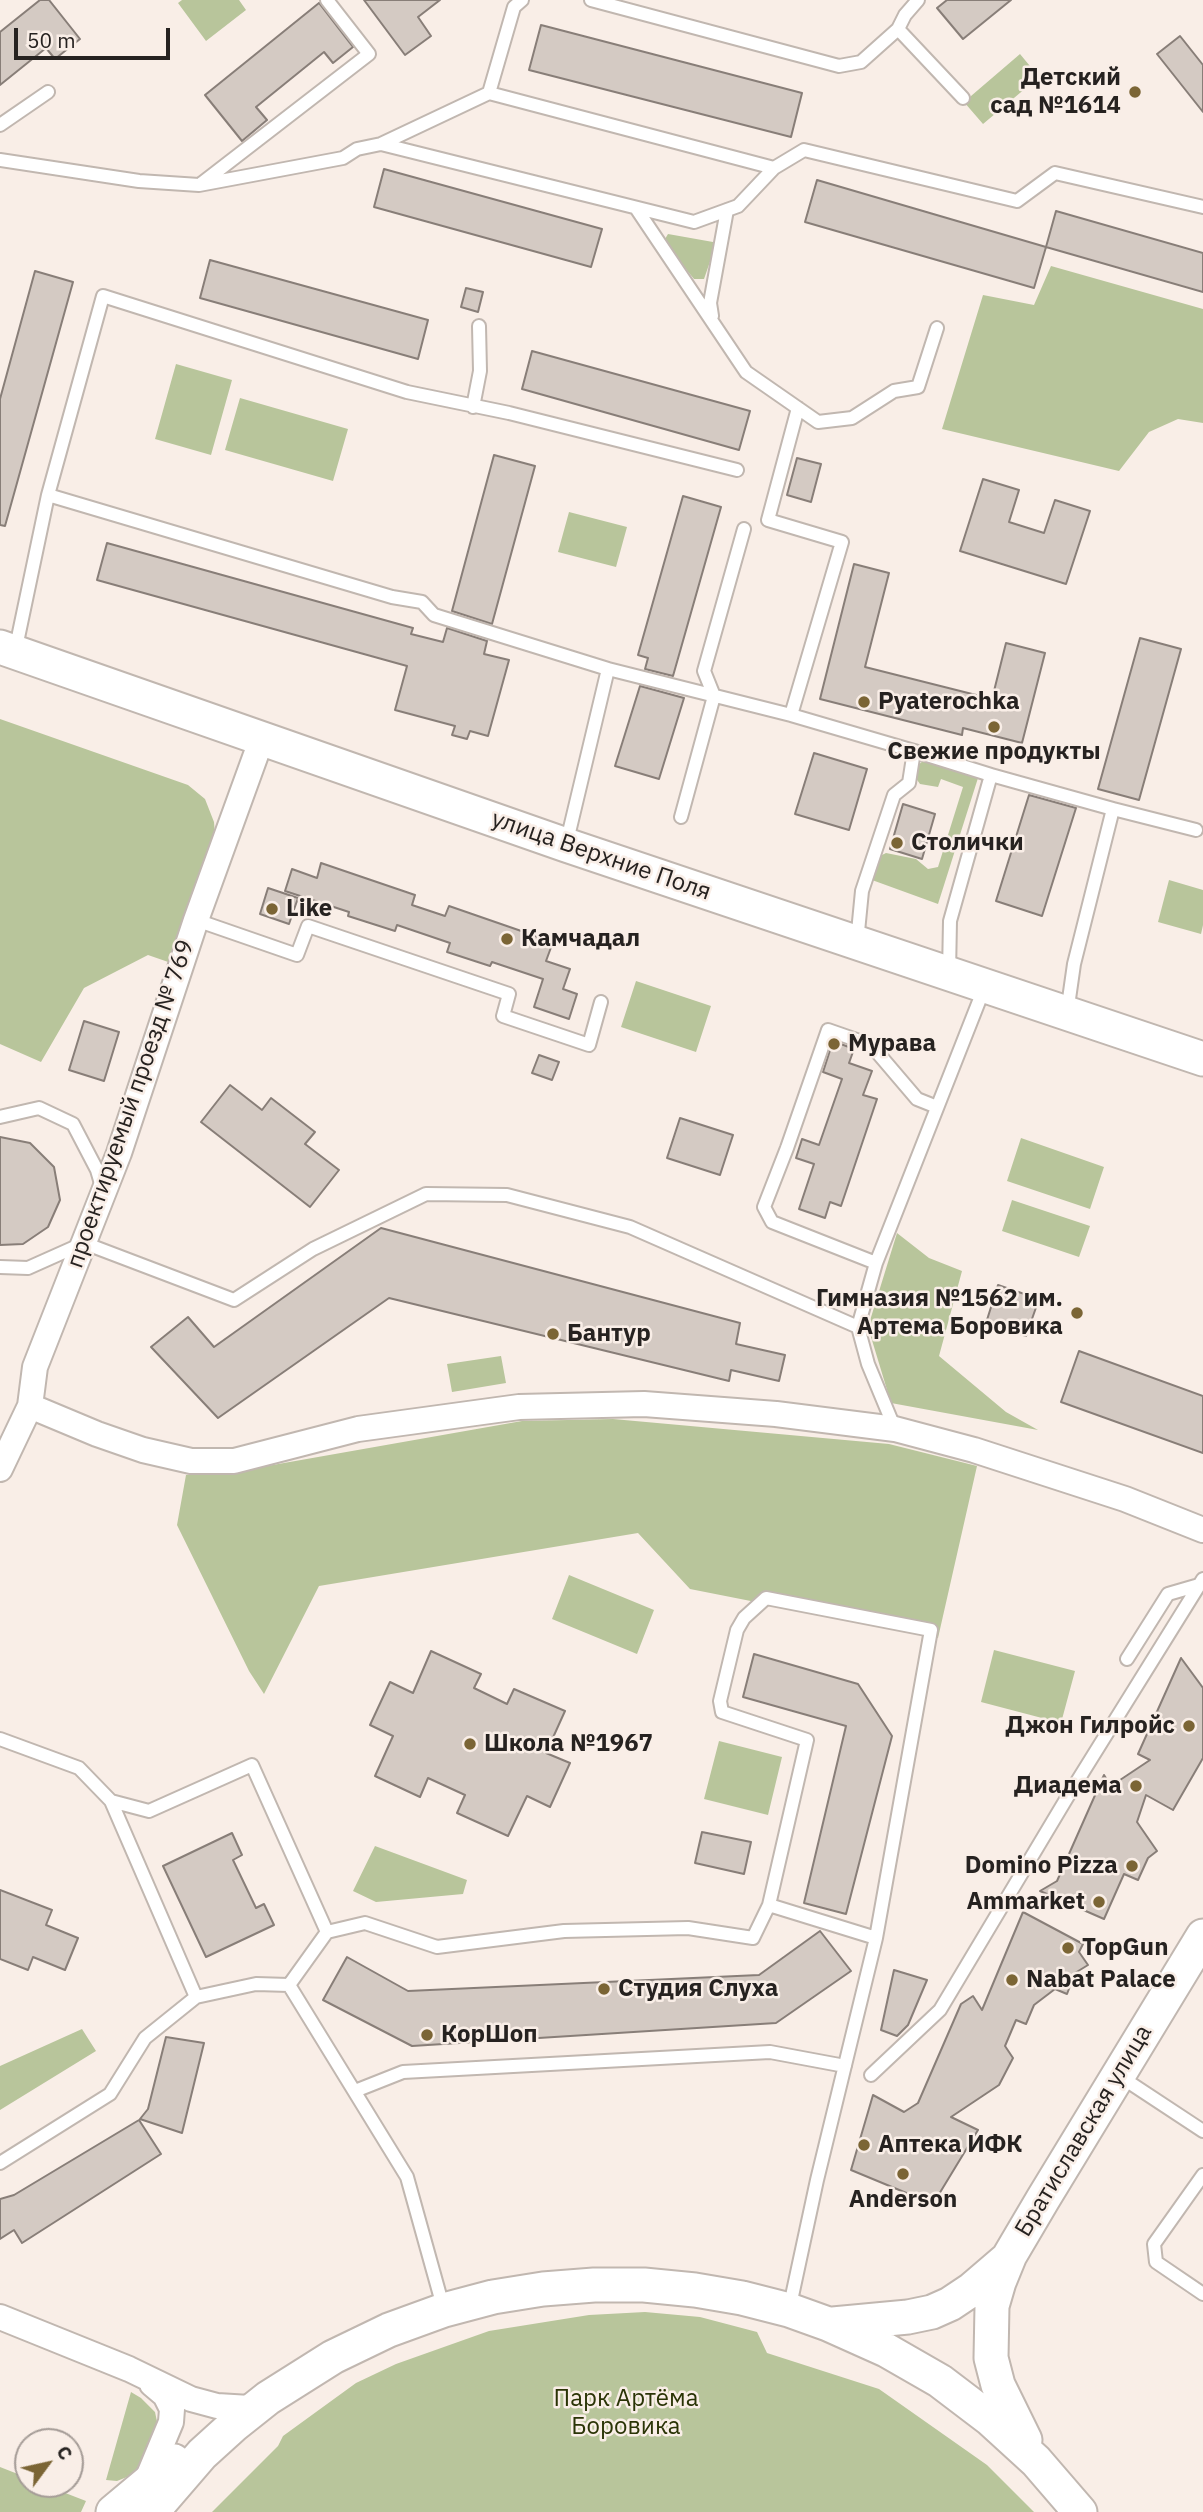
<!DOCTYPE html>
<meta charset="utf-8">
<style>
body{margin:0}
#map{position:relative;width:1203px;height:2512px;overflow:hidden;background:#f9eee7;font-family:"IBM Plex Sans",sans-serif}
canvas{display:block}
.north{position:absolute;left:14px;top:2428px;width:70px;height:70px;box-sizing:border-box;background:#f9eee7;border:2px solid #a59c97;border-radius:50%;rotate:57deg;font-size:19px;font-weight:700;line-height:28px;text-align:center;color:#262220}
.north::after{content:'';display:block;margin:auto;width:24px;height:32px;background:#7b6535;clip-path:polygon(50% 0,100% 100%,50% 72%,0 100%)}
.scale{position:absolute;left:14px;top:28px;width:156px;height:32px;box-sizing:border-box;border:4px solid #262220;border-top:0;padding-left:9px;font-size:21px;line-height:24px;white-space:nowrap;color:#262220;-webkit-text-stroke:5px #f9eee7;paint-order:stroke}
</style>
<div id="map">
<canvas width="1203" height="2512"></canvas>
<div class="north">С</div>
<div class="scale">50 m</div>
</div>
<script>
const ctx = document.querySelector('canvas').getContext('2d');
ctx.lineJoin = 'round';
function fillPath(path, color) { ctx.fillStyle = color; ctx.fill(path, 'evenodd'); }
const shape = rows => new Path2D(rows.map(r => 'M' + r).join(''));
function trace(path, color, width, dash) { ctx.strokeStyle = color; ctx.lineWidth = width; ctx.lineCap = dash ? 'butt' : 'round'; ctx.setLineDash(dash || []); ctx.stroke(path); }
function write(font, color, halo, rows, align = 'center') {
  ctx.font = font + ' "IBM Plex Sans",sans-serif'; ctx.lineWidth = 5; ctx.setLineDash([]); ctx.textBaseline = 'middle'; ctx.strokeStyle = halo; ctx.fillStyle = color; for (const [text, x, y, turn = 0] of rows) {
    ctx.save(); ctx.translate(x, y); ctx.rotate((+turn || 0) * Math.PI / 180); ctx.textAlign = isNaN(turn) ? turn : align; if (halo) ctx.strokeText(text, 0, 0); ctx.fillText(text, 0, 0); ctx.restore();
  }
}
fillPath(shape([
 [182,0,239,0,246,10,206,41,178,3],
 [1020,54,1039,77,983,124,964,102],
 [668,234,713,242,713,253,704,279,694,279,666,245,665,239],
 [1051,266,1203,309,1203,423,1178,419,1149,432,1119,471,942,429,983,295,1034,305],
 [176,364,232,380,211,455,155,439],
 [240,398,348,429,333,481,225,450],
 [569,512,627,527,616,567,558,552],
 [0,719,188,785,205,799,214,822,216,849,174,964,148,955,84,988,41,1062,0,1044],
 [924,760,974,775,978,778,938,904,872,880,880,856,886,853,916,859,928,869,938,867,963,787,941,779,938,787,920,784,915,777,917,766],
 [1169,880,1203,890,1203,925,1201,934,1158,922],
 [636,981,711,1006,696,1052,621,1027],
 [1021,1138,1104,1167,1090,1209,1007,1181],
 [1012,1200,1090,1226,1079,1257,1002,1231],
 [897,1233,929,1258,962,1271,939,1356,1006,1412,1038,1430,891,1403,868,1327],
 [501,1356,506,1383,452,1392,447,1364],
 [613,1419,889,1444,977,1466,938,1638,690,1589,638,1533,319,1586,264,1694,249,1671,177,1525,186,1475,233,1472,522,1421],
 [569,1575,654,1610,637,1654,552,1619],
 [994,1650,1075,1671,1061,1723,981,1702],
 [719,1741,782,1757,768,1815,704,1799],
 [375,1846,467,1880,463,1894,376,1902,353,1891],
 [82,2029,96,2051,0,2110,0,2066],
 [645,2312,700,2317,757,2332,767,2353,879,2389,987,2465,1034,2512,212,2512,278,2446,283,2436,356,2383,396,2364,489,2331,589,2315],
 [131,2392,141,2398,155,2412,159,2431,146,2462,132,2475,117,2481,106,2480],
 [0,2467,28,2478,28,2484,42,2484,86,2501,81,2512,0,2512]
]), '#b8c59b');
const building = shape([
 [40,0,49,0,80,39,55,59,46,48,0,85,0,32,40,0],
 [364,0,440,0,418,17,431,36,405,55,364,0],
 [947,0,1011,0,963,39,937,8,947,0],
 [319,3,353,47,333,63,324,52,256,107,267,120,242,141,205,95,319,3],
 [541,25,802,93,791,137,529,70,541,25],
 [1180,36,1203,65,1203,112,1157,54,1180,36],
 [384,169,602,229,591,267,374,207,384,169],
 [817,180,1046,247,1034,288,805,222,817,180],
 [1056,211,1203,253,1203,292,1046,247,1056,211],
 [210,260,428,320,418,359,200,298,210,260],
 [35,271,73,282,5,526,0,525,0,399,35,271],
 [466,288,483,292,478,312,461,307,466,288],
 [532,351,750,411,739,450,522,389,532,351],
 [494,455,535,466,492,624,452,611,494,455],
 [797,458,821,464,811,502,787,495,797,458],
 [983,479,1019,490,1009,522,1044,533,1055,500,1090,511,1066,584,960,551,983,479],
 [683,496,721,507,673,676,645,669,648,658,638,655,683,496],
 [107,543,413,628,411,634,443,642,447,628,487,641,484,654,509,660,488,736,470,731,467,739,452,735,455,726,395,710,407,666,97,580,107,543],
 [854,564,889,573,865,667,992,699,1006,643,1045,653,1022,743,963,728,962,735,820,699,854,564],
 [1140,638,1181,649,1139,800,1098,789,1140,638],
 [640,686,684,698,659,779,615,766,640,686],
 [814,753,867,769,849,830,795,814,814,753],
 [1029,795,1076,808,1042,916,996,901,1029,795],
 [903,804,935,814,922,859,890,849,903,804],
 [321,863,415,895,412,905,445,916,449,906,553,942,546,961,570,969,563,989,577,994,569,1019,534,1007,543,979,492,962,490,966,447,952,450,943,397,925,395,931,348,916,349,912,285,891,292,869,317,878,321,863],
 [268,888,298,898,289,924,260,914,268,888],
 [84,1021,119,1032,104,1081,69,1070,84,1021],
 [833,1041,854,1049,849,1063,872,1071,863,1095,877,1099,841,1206,830,1202,825,1218,799,1209,814,1164,796,1158,802,1139,819,1145,842,1079,823,1072,833,1041],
 [539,1055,559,1062,552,1080,532,1073,539,1055],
 [230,1085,262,1110,271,1098,315,1132,305,1144,339,1170,310,1207,201,1122,230,1085],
 [680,1118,733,1135,720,1175,667,1158,680,1118],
 [0,1137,30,1143,54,1167,60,1200,48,1227,23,1244,0,1245,0,1137],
 [381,1228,740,1323,736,1344,785,1355,779,1381,731,1370,729,1381,389,1298,218,1418,151,1347,188,1317,214,1347,381,1228],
 [998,1285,1039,1299,1026,1336,986,1323,998,1285],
 [1079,1351,1203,1396,1203,1453,1061,1402,1079,1351],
 [431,1651,481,1674,474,1688,507,1704,514,1689,565,1711,546,1753,570,1763,550,1807,527,1796,508,1836,457,1813,465,1795,428,1778,420,1797,375,1776,393,1736,370,1725,390,1682,413,1693,431,1651],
 [754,1654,858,1684,892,1736,846,1914,804,1903,846,1726,743,1697,754,1654],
 [1181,1658,1203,1688,1203,1758,1173,1810,1146,1795,1137,1822,1157,1851,1148,1858,1138,1880,1124,1874,1104,1919,1040,1891,1057,1881,1104,1775,1111,1786,1150,1760,1138,1754,1181,1658],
 [702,1832,751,1842,744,1874,695,1863,702,1832],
 [232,1833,242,1855,233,1860,256,1908,264,1904,274,1925,206,1957,163,1866,232,1833],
 [0,1890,52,1910,46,1925,78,1938,65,1970,33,1957,28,1970,0,1959,0,1890],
 [1023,1912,1083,1944,1079,1952,1088,1965,1075,1973,1067,1994,1055,1989,1034,2005,1026,2024,1016,2020,1005,2046,1013,2058,999,2085,951,2117,978,2130,933,2204,851,2170,873,2095,904,2112,918,2103,961,2004,973,1996,982,2010,1023,1912],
 [820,1931,851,1971,776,2023,412,2046,323,2000,347,1957,408,1991,759,1975,820,1931],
 [894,1970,927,1980,908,2025,897,2036,881,2030,894,1970],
 [166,2037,204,2043,182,2133,140,2119,148,2109,166,2037],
 [139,2120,161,2154,22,2243,14,2230,0,2239,0,2199,14,2195,139,2120]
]);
fillPath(building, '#d4cac3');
trace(building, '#887e78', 2);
const service = shape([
 [522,0,514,7,489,93,774,168,804,150,1017,201,1055,173,1203,207],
 [591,0,839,66,861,62,898,29],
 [918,0,905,15,898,29,963,98],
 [0,125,48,92],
 [381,144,694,222,738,206,774,168],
 [0,160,139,181,199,185,343,158,357,149,381,144,489,93],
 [202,183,369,54,327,0],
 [636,208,746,372,818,422,852,418,894,391,918,387,937,328],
 [712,316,710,303,727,210],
 [473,407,480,371,479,326],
 [798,408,768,520,842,542,791,715,914,751,909,783,894,795,862,891,857,942],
 [48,495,392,597,422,602,434,615,608,669,566,845],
 [15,652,48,495,103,296,407,392,509,413,737,470],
 [608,669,791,715],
 [914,751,991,775,950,921,949,973],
 [991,775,1113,809,1074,964,1067,1013],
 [1113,809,1196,830],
 [681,817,714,696,704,671,744,529],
 [196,920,297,955,308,926,509,994,503,1016,589,1045,601,1002],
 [0,1117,39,1108,73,1124,97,1170,102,1187],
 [876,1263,772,1222,764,1207,787,1148,828,1030,871,1045,917,1099,937,1107],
 [0,1267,28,1268,84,1243,234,1300,313,1249,426,1194,507,1195,630,1227,858,1327],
 [895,1429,868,1364,858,1327,876,1263,985,986],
 [1127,1659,1168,1594,1199,1585],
 [0,1739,79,1768,111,1801,149,1811,252,1765,327,1932],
 [111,1801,196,1997,256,1984,289,1985],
 [769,1905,876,1938],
 [289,1985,327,1932,365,1923,437,1947,564,1931,688,1928,753,1938,769,1905,807,1740,722,1712,720,1701,737,1630,744,1618,766,1598,931,1630,876,1938,817,2180,789,2310],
 [289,1985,407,2177,444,2310],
 [871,2075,940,2010,1068,1796,1203,1579],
 [1118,2075,1203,2131],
 [355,2091,403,2072,770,2052,845,2066],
 [0,2163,110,2094,145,2038,196,1997],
 [1203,2175,1154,2244,1156,2262,1203,2294]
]);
const minor = shape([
 [30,1406,97,1434,143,1450,191,1461,234,1461,358,1429,519,1407,644,1404,776,1414,895,1429,974,1450,1125,1499,1203,1530],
 [0,1469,30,1406,35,1367,119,1153,196,920,262,738],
 [0,2317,129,2369,191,2399,217,2406,250,2408],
 [146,2482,171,2422,172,2409,165,2395,152,2384]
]);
const secondary = shape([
 [0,647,566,845,1203,1059],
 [833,2324,908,2317,932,2312,950,2304,971,2290,1006,2260],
 [1025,2440,998,2385,991,2358,992,2306,999,2282,1010,2255,1043,2199,1203,1936],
 [113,2512,174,2461],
 [152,2512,202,2454,234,2425,268,2398,333,2357,389,2330,444,2310,493,2297,543,2289,594,2285,644,2285,695,2290,742,2298,789,2310,828,2324,886,2350,940,2381,990,2419,1036,2461,1080,2512]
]);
trace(service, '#c1b7b0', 16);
trace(minor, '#c1b7b0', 28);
trace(secondary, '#c1b7b0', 37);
trace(service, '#fff', 12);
trace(minor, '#fff', 24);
trace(secondary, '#fff', 33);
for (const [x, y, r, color] of [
 [1135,92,7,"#7b6535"],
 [864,702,7,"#7b6535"],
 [994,727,7,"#7b6535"],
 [897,843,7,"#7b6535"],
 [272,909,7,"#7b6535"],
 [507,939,7,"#7b6535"],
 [834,1044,7,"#7b6535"],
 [1077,1313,7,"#7b6535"],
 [553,1334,7,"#7b6535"],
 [1189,1726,7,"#7b6535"],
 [470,1744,7,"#7b6535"],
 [1136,1786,7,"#7b6535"],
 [1132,1866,7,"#7b6535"],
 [1099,1902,7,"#7b6535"],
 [1068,1948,7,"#7b6535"],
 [1012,1980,7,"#7b6535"],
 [604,1989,7,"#7b6535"],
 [427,2035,7,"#7b6535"],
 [864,2145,7,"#7b6535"],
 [903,2174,7,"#7b6535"]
]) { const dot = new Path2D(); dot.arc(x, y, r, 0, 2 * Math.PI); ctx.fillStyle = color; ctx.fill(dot); trace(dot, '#f9eee7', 2.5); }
write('bold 24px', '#262220', '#f9eee7', [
 ["Детский",1121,78,"right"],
 ["сад №1614",1121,106,"right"],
 ["Pyaterochka",878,702],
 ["Свежие продукты",994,752,"center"],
 ["Столички",911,843],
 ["Like",286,909],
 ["Камчадал",521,939],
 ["Мурава",848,1044],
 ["Гимназия №1562 им.",1063,1299,"right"],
 ["Артема Боровика",1063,1327,"right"],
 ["Бантур",567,1334],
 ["Джон Гилройс",1175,1726,"right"],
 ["Школа №1967",484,1744],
 ["Диадема",1122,1786,"right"],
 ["Domino Pizza",1118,1866,"right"],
 ["Ammarket",1085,1902,"right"],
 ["TopGun",1082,1948],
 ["Nabat Palace",1026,1980],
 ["Студия Слуха",618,1989],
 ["КорШоп",441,2035],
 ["Аптека ИФК",878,2145],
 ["Anderson",903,2200,"center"]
], 'left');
write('24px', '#262220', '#f9eee7', [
 ["улица Верхние Поля",601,856,19],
 ["проектируемый проезд № 769",131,1104,-71],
 ["Братиславская улица",1084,2131,-59]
]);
write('24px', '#2a3406', '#f9eee7', [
 ["Парк Артёма",626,2399],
 ["Боровика",626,2427]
]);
</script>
